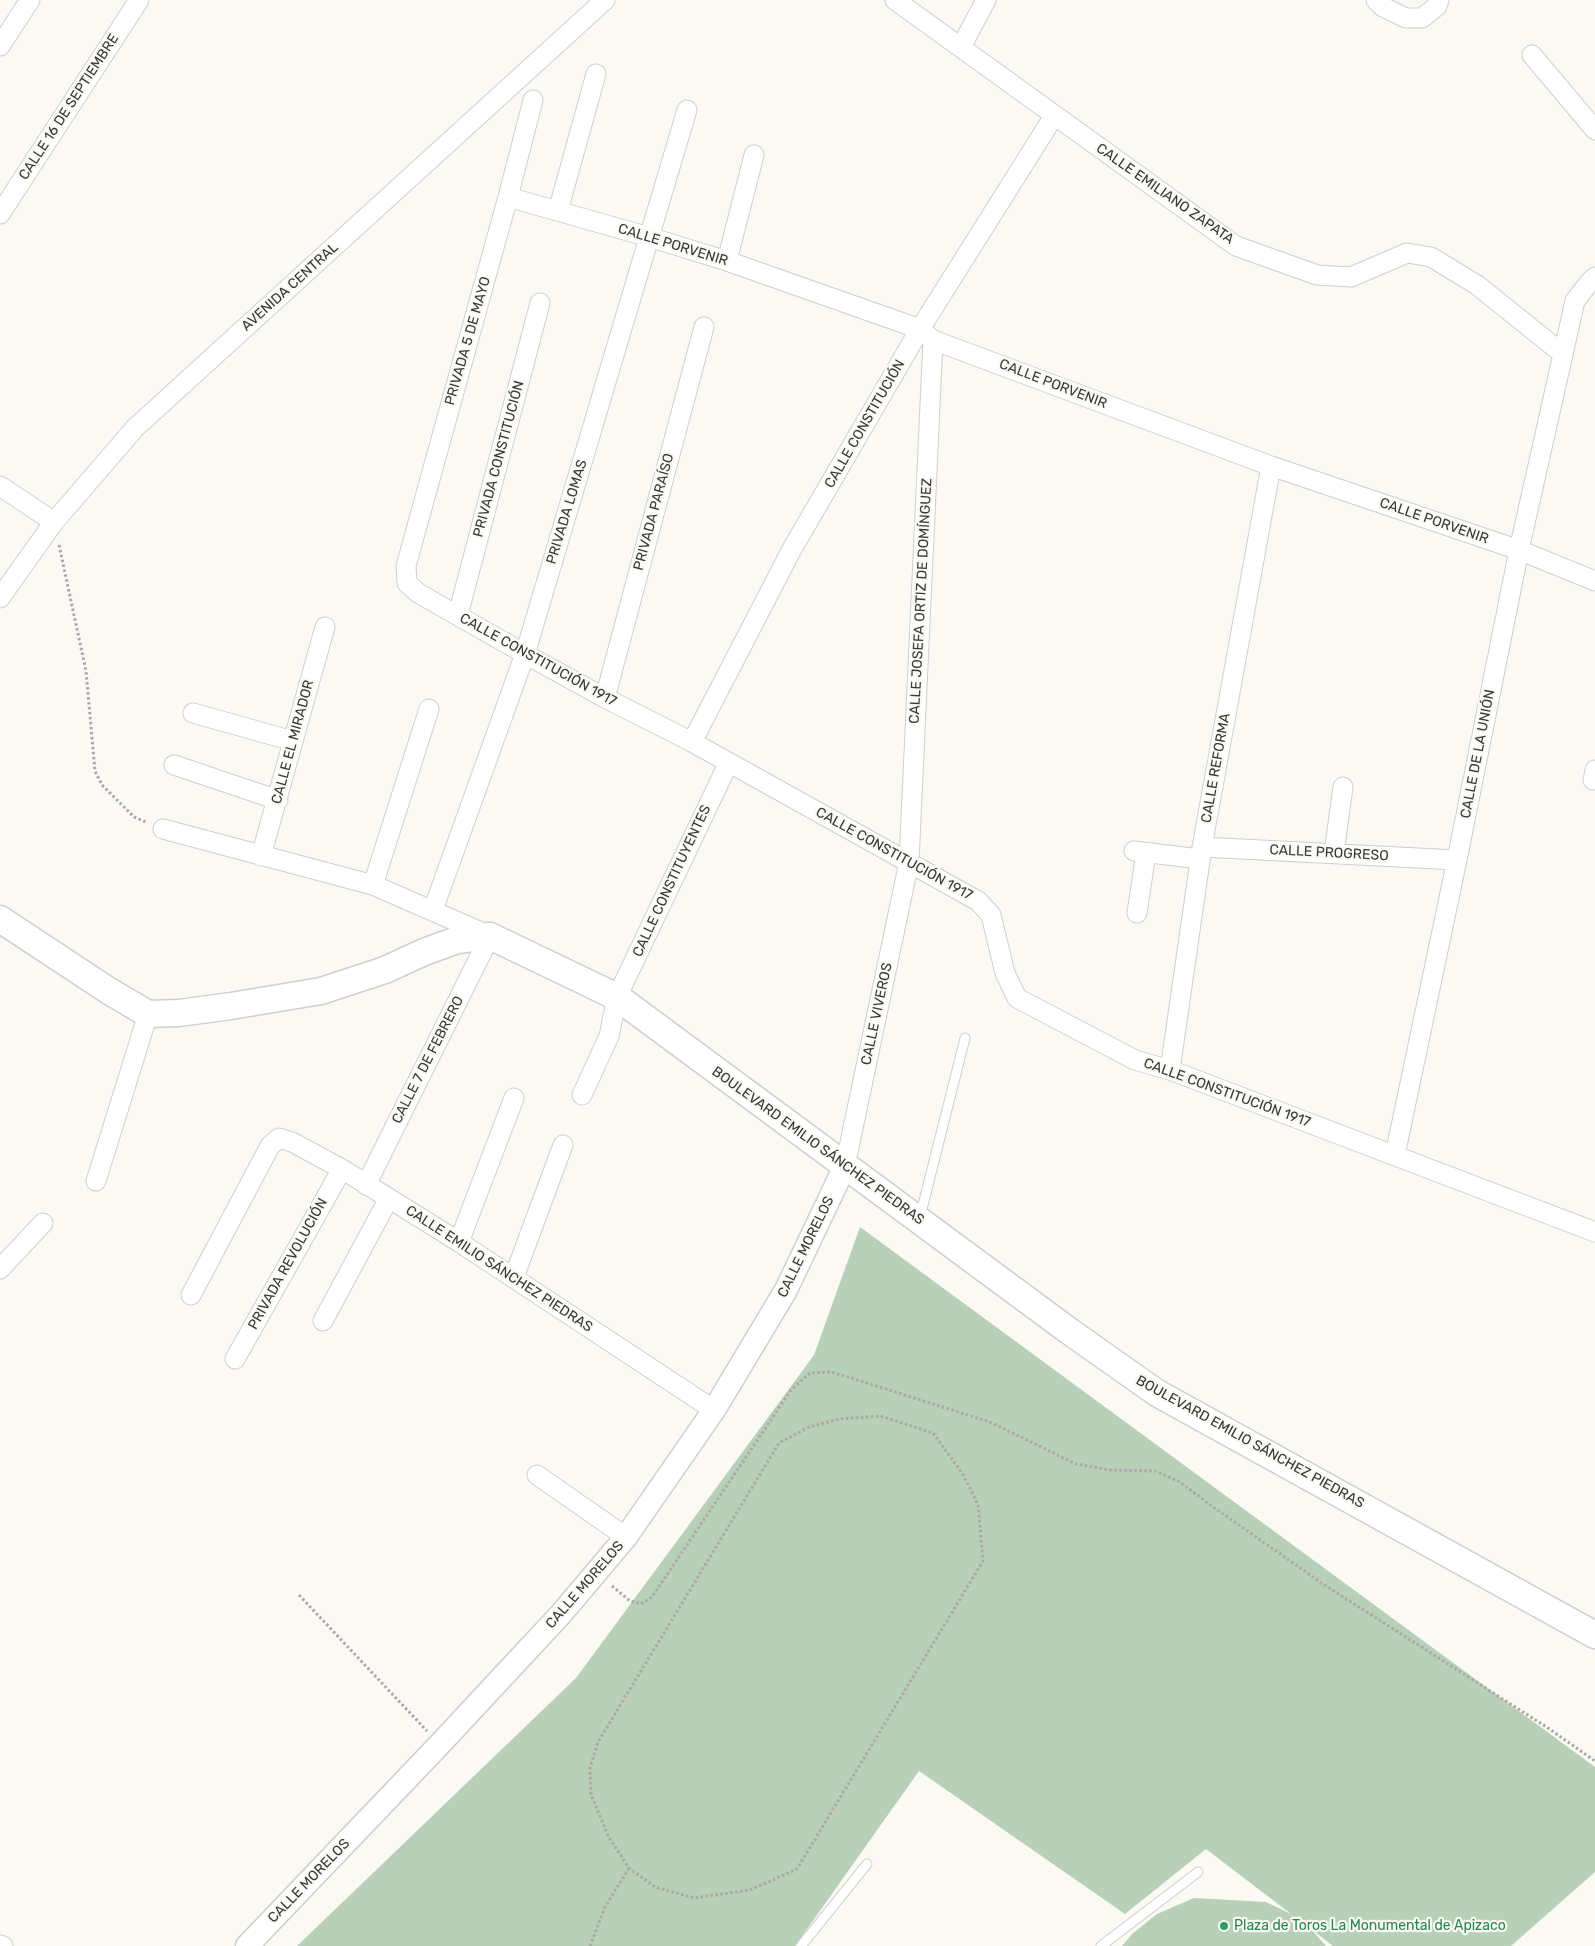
<!DOCTYPE html>
<meta charset="utf-8">
<style>
body{margin:0}
canvas{display:block;background:#fbf9f4}
</style>
<canvas width="1595" height="1946"></canvas>
<script>
const ctx = document.querySelector('canvas').getContext('2d');
ctx.lineJoin = 'round';
function fillPath(path, color) { ctx.fillStyle = color; ctx.fill(path, 'evenodd'); }
const shape = rows => new Path2D(rows.map(r => 'M' + r).join(''));
function trace(path, color, width, dash) { ctx.strokeStyle = color; ctx.lineWidth = width; ctx.lineCap = dash ? 'butt' : 'round'; ctx.setLineDash(dash || []); ctx.stroke(path); }
function write(font, color, halo, rows, align = 'center') {
  ctx.font = font + ' Rubik,sans-serif'; ctx.lineWidth = 4.5; ctx.setLineDash([]); ctx.textBaseline = 'middle'; ctx.strokeStyle = halo; ctx.fillStyle = color; for (const [text, x, y, turn = 0] of rows) {
    ctx.save(); ctx.translate(x, y); ctx.rotate((+turn || 0) * Math.PI / 180); ctx.textAlign = isNaN(turn) ? turn : align; if (halo) ctx.strokeText(text, 0, 0); ctx.fillText(text, 0, 0); ctx.restore();
  }
}
fillPath(shape([
 [860,1227,1595,1767,1595,1872,1511,1946,1333,1946,1310,1928,1326,1946,1122,1946,1132,1934,1157,1914,1194,1898,1266,1902,1291,1914,1206,1849,1125,1914,919,1771,795,1946,297,1946,576,1678,814,1355]
]), '#b8d0b7');
const service = shape([
 [920,1217,965,1038],
 [801,1946,867,1864],
 [1101,1946,1198,1872]
]);
const minor = shape([
 [895,0,1236,246,1317,275,1351,277,1407,253,1431,257,1477,285,1563,354],
 [1376,0,1383,7,1406,18,1422,18,1437,6,1439,0],
 [0,46,30,0],
 [961,47,986,0],
 [1532,55,1595,130],
 [533,100,508,197,406,566,407,583,418,593,525,654,605,698,692,742,978,901,991,915,1005,973,1017,998,1135,1060,1170,1070,1595,1232],
 [508,197,649,237,727,261,920,329,933,340,1271,466,1519,550,1595,581],
 [558,211,596,74],
 [0,214,139,0],
 [727,261,754,155],
 [0,486,54,522],
 [0,598,54,522,135,428,605,0],
 [458,615,540,303],
 [605,698,704,327],
 [193,713,293,741],
 [692,742,792,549,920,329,1054,116],
 [174,765,278,800],
 [1593,780,1595,770],
 [163,829,373,885,490,936,366,1185],
 [1202,847,1457,860],
 [1134,851,1200,859],
 [1334,853,1343,787],
 [261,856,325,627],
 [373,885,429,709],
 [433,910,525,654,687,110],
 [1137,913,1146,853],
 [1170,1070,1202,847,1271,466],
 [582,1095,609,1036,617,997,728,764],
 [1395,1155,1457,860,1519,550,1575,301,1588,284,1595,277],
 [845,1166,909,862,933,340],
 [96,1181,148,1014],
 [459,1242,514,1098],
 [0,1269,43,1223],
 [514,1277,563,1145],
 [191,1295,270,1146,279,1138,292,1142,342,1169,459,1242,714,1410],
 [323,1321,389,1198],
 [235,1359,342,1169],
 [537,1475,626,1537],
 [0,1945,3,1946]
]);
const tertiary = shape([
 [247,1946,440,1744,561,1614,626,1537,714,1410,786,1290,845,1166]
]);
const secondary = shape([
 [0,919,109,991,148,1014,179,1013,231,1006,321,991,385,970,424,952,457,940,490,936,617,997,1069,1331,1157,1393,1595,1635]
]);
trace(service, '#d1cfcb', 11);
trace(minor, '#d1cfcb', 21);
trace(tertiary, '#d1cfcb', 25);
trace(secondary, '#d1cfcb', 29);
trace(shape([
 [59,545,86,671,95,771,102,785,134,817,146,822],
 [881,1416,933,1433,962,1473,978,1504,983,1561,797,1869,750,1890,694,1898,655,1887,629,1868,608,1836,591,1794,590,1768,598,1742,779,1443,809,1427,839,1419,881,1416],
 [612,1586,630,1601,641,1604,652,1597,791,1390,810,1373,832,1372,990,1422,1076,1464,1110,1470,1155,1471,1180,1482,1209,1504,1323,1584,1548,1728,1595,1761],
 [299,1595,427,1731],
 [590,1946,605,1907,629,1868]
]), '#aaa9a5', 3, [2.5, 2.5]);
trace(service, '#fff', 9);
trace(minor, '#fff', 19);
trace(tertiary, '#fff', 22);
trace(secondary, '#fff', 26);
for (const [x, y, r, color] of [
 [1224,1926,5,"#2e9e5b"]
]) { const dot = new Path2D(); dot.arc(x, y, r, 0, 2 * Math.PI); ctx.fillStyle = color; ctx.fill(dot); trace(dot, '#fbf9f4', 2); }
write('14px', '#383836', '#fbf9f4', [
 ["CALLE 16 DE SEPTIEMBRE",69,107,-57],
 ["CALLE EMILIANO ZAPATA",1165,194,35],
 ["CALLE PORVENIR",673,245,17],
 ["AVENIDA CENTRAL",290,287,-42],
 ["PRIVADA 5 DE MAYO",468,341,-74],
 ["CALLE PORVENIR",1053,384,21],
 ["CALLE CONSTITUCIÓN",865,424,-60],
 ["PRIVADA CONSTITUCIÓN",499,459,-75],
 ["PRIVADA LOMAS",567,512,-73],
 ["PRIVADA PARAÍSO",654,512,-75],
 ["CALLE PORVENIR",1434,521,19],
 ["CALLE JOSEFA ORTIZ DE DOMÍNGUEZ",921,601,-87],
 ["CALLE CONSTITUCIÓN 1917",538,660,29],
 ["CALLE EL MIRADOR",293,742,-75],
 ["CALLE DE LA UNIÓN",1478,754,-79],
 ["CALLE REFORMA",1216,768,-80],
 ["CALLE PROGRESO",1329,853,3],
 ["CALLE CONSTITUCIÓN 1917",894,854,29],
 ["CALLE CONSTITUYENTES",672,881,-65],
 ["CALLE VIVEROS",877,1014,-78],
 ["CALLE 7 DE FEBRERO",428,1060,-63],
 ["CALLE CONSTITUCIÓN 1917",1227,1093,20],
 ["BOULEVARD EMILIO SÁNCHEZ PIEDRAS",818,1146,36],
 ["CALLE MORELOS",806,1247,-64],
 ["PRIVADA REVOLUCIÓN",288,1264,-61],
 ["CALLE EMILIO SÁNCHEZ PIEDRAS",499,1269,33],
 ["BOULEVARD EMILIO SÁNCHEZ PIEDRAS",1250,1442,29],
 ["CALLE MORELOS",585,1585,-49],
 ["CALLE MORELOS",309,1881,-46]
]);
write('14px', '#27864d', '#fbf9f4', [
 ["Plaza de Toros La Monumental de Apizaco",1234,1926]
], 'left');
</script>
